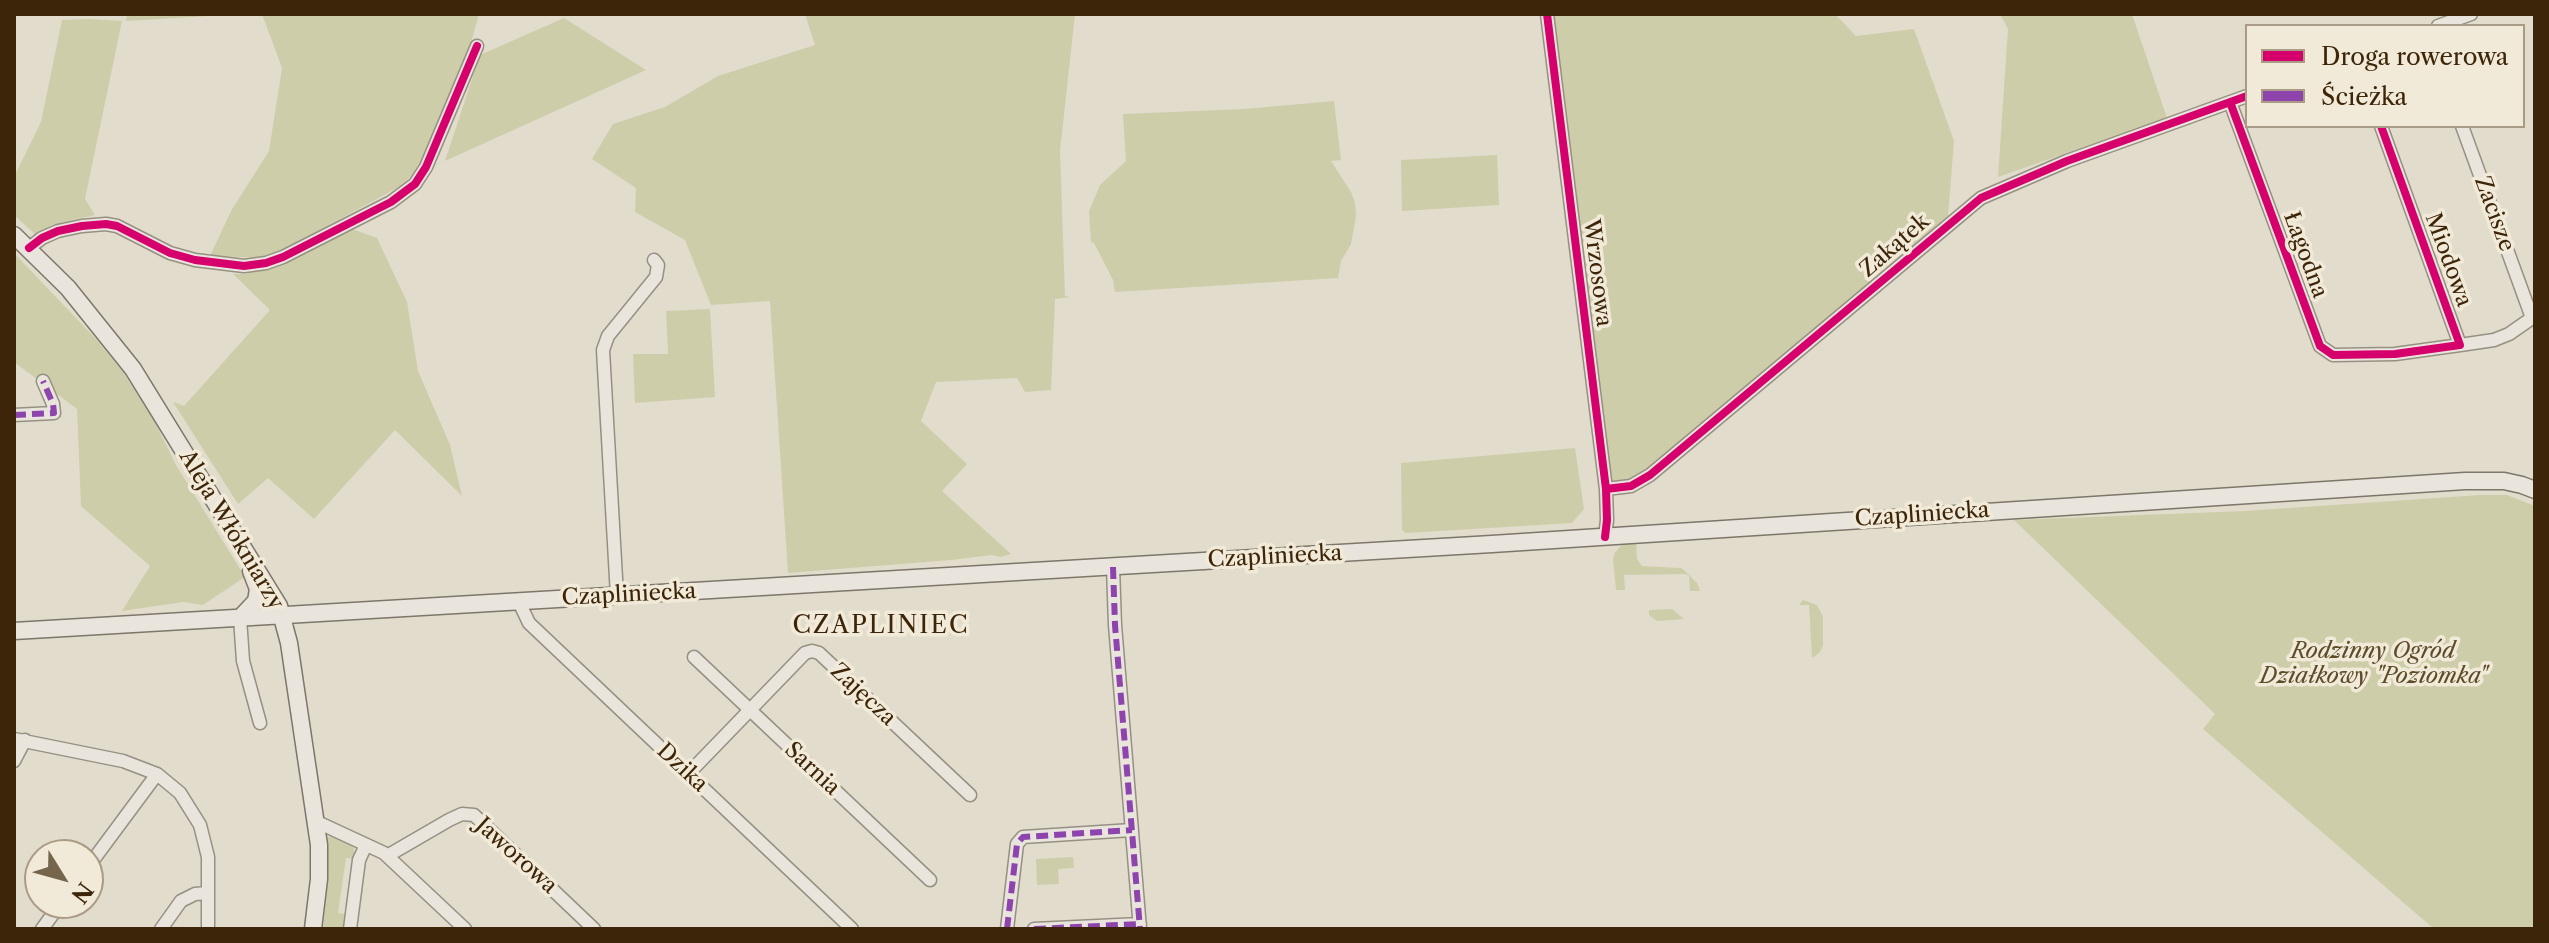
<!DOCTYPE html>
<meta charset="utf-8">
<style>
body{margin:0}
#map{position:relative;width:2549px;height:943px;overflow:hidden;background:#e2dccc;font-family:"Libre Caslon Text",serif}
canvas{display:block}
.frame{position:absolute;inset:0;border:16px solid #3c2509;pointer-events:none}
.legend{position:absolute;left:2245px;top:24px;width:280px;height:104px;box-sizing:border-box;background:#f2ead8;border:2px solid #a99b85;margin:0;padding:10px 14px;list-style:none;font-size:24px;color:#3c2509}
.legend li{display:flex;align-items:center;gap:16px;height:40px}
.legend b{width:40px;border:2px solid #a99b85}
.north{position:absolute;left:24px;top:839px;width:80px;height:80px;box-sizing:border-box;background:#f2ead8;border:2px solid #a99b85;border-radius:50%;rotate:127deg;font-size:22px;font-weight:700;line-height:32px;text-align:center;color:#3c2509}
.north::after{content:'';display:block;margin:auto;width:28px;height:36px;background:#76654d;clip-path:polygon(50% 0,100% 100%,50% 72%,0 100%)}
</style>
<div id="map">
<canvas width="2549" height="943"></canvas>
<div class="frame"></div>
<ul class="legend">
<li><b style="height:10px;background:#d6006c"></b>Droga rowerowa</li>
<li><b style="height:10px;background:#8e44ad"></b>Ścieżka</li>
</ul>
<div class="north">N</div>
</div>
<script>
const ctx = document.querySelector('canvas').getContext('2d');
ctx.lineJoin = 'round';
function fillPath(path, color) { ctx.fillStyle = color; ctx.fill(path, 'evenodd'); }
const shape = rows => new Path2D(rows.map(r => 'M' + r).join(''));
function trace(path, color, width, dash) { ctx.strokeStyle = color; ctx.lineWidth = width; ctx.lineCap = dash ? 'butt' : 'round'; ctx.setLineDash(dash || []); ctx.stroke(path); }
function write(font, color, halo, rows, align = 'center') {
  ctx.font = font + ' "Libre Caslon Text",serif'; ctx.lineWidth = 7; ctx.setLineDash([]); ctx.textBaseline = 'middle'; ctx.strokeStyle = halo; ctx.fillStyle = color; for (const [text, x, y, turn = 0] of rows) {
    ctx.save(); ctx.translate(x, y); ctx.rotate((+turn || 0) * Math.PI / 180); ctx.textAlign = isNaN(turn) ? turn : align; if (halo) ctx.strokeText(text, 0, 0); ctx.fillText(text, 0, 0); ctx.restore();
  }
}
fillPath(shape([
 [127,14,242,14,126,21],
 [262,14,479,14,471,43,418,170,399,187,268,258,210,256,231,211,269,151,282,68],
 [805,14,1075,14,1060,151,1065,296,1070,297,1055,299,1051,390,1025,392,1017,378,936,382,921,421,967,464,942,491,1011,554,1001,557,992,555,951,560,788,573,770,301,711,305,685,240,635,212,636,188,592,159,613,124,665,107,718,76,815,45],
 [1553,14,1835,14,1856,36,1914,29,1954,141,1948,216,1650,470,1629,480,1609,481],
 [2000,14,2132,14,2167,118,1998,177,2008,29],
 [564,18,646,70,445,161,480,55],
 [90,19,122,21,85,199,95,215,52,225,36,235,14,215,14,177,41,122,62,20],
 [1334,101,1341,160,1331,161,1351,192,1355,203,1356,216,1351,244,1341,261,1338,278,1115,292,1113,280,1094,243,1091,242,1089,211,1100,185,1126,161,1123,114,1244,109],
 [1497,155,1499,205,1402,211,1401,160],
 [352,229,377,238,407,302,418,371,450,445,462,496,395,430,314,519,268,478,238,504,173,402,184,406,270,310,233,274,246,274],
 [14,253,95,338,123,372,154,420,176,465,245,577,203,605,183,602,122,611,150,566,81,506,77,409,14,362],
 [710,309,715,397,635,403,633,354,668,354,666,311],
 [1575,448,1584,509,1572,523,1406,533,1402,530,1401,463],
 [2480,495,2507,495,2535,506,2535,929,2434,929,2203,729,2215,714,2014,520,2245,511],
 [1636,543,1637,559,1642,566,1681,568,1684,570,1697,583,1700,591,1690,591,1689,576,1686,574,1624,575,1625,590,1616,590,1613,559,1615,553,1622,544],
 [1803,600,1817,605,1823,617,1823,646,1819,653,1812,658,1809,605,1799,605],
 [1672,609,1684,619,1657,621,1649,615,1649,610],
 [330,835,349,843,354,848,354,859,346,858,338,913,346,914,344,929,323,929,328,882,327,840],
 [1073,857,1074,868,1058,869,1059,884,1037,885,1036,859]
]), '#cecdaa');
const street = shape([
 [1547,14,1606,489,1607,520,1605,537],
 [2438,26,2471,14],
 [2230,102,2320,346,2333,355,2395,354,2460,345,2381,126],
 [29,248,42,238,58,231,82,226,106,224,117,226,170,253,195,260,244,266,266,263,283,257,391,202,415,184,426,167,477,46],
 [2460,345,2494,340,2509,334,2532,318,2462,126],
 [14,415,54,413,53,404,43,381],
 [1606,489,1631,486,1650,475,1981,198,2067,161,2247,96],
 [1113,567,1115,625,1140,929],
 [617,596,603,350,608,336,656,277,658,265,654,260],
 [519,602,529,623,852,929],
 [240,618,243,661,260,723],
 [694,657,930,880],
 [14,739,123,761,157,774,180,793,200,825,208,857,208,929],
 [14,761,25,740],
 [688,774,805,653,812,651,819,653,970,795],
 [315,821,384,853,465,929],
 [387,856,449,820,462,814,474,815,594,929],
 [88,867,157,774],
 [42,929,61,903],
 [161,929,181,901,195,894,208,893],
 [350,929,359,860,366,845],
 [1007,929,1017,844,1023,837,1132,830],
 [1034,929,1140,924]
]);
const secondary = shape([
 [14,235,68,288,133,369,279,606,289,643,319,845,319,879,313,929],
 [240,618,256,601,258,589,251,571],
 [14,631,1492,544,2465,481,2504,481,2522,485,2535,490]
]);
trace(street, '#969083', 15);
trace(secondary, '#7d766a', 19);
trace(street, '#e9e5dd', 12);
trace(secondary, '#e9e5dd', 16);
trace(shape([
 [14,415,54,413,53,404,43,381],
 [1113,567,1115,625,1140,929],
 [1007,929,1017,844,1023,837,1132,830],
 [1034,929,1140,924]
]), '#8e44ad', 6, [12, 6]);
trace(shape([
 [1547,14,1606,489,1607,520,1605,537],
 [2230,102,2320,346,2333,355,2395,354,2460,345,2381,126],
 [29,248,42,238,58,231,82,226,106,224,117,226,170,253,195,260,244,266,266,263,283,257,391,202,415,184,426,167,477,46],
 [1606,489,1631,486,1650,475,1981,198,2067,161,2247,96]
]), '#d6006c', 8);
write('22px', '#3c2509', '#f2ead8', [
 ["Zacisze",2494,214,70],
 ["Zakątek",1895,246,-41],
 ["Łagodna",2305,255,70],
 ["Miodowa",2448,260,70],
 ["Wrzosowa",1597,273,83],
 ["Czapliniecka",1922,515,-4],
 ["Aleja Włókniarzy",231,530,59],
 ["Czapliniecka",1275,557,-3],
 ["Czapliniecka",629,595,-3],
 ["Zajęcza",863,695,43],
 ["Dzika",682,768,43],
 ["Sarnia",812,769,43],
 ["Jaworowa",516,856,42]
]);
write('italic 22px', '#5c4c2a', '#f2ead8', [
 ["Rodzinny Ogród",2373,652],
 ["Działkowy \"Poziomka\"",2373,677]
]);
ctx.letterSpacing = '2px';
write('24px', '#3c2509', '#f2ead8', [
 ["CZAPLINIEC",881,626]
]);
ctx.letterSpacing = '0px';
</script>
